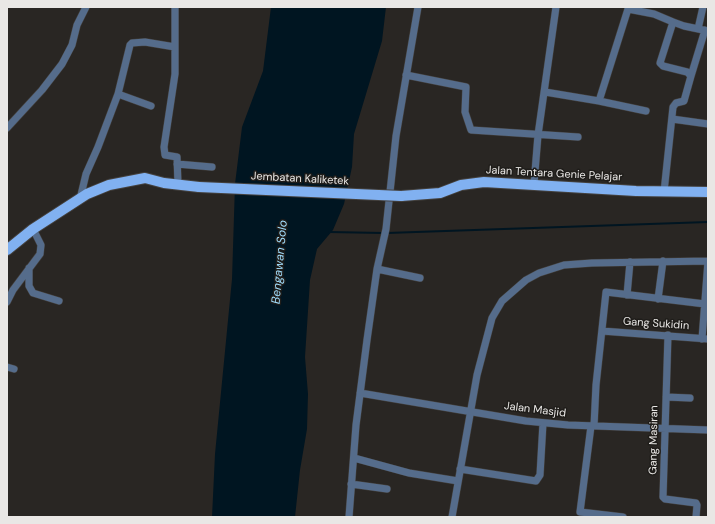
<!DOCTYPE html>
<style>
body{margin:0}
#map{position:relative;width:715px;height:524px;overflow:hidden;background:#292623;font-family:"DM Sans",sans-serif}
canvas{display:block}
.frame{position:absolute;inset:0;border:8px solid #e9e7e5;pointer-events:none}
</style>
<div id="map">
<canvas width="715" height="524"></canvas>
<div class="frame"></div>
</div>
<script>
const ctx = document.querySelector('canvas').getContext('2d');
ctx.lineJoin = 'round';
function fillPath(path, color) { ctx.fillStyle = color; ctx.fill(path, 'evenodd'); }
const shape = rows => new Path2D(rows.map(r => 'M' + r).join(''));
function trace(path, color, width, dash) { ctx.strokeStyle = color; ctx.lineWidth = width; ctx.lineCap = dash ? 'butt' : 'round'; ctx.setLineDash(dash || []); ctx.stroke(path); }
function write(font, color, halo, rows, align = 'center') {
  ctx.font = font + ' "DM Sans",sans-serif'; ctx.lineWidth = 3; ctx.setLineDash([]); ctx.textBaseline = 'middle'; ctx.strokeStyle = halo; ctx.fillStyle = color; for (const [text, x, y, turn = 0] of rows) {
    ctx.save(); ctx.translate(x, y); ctx.rotate((+turn || 0) * Math.PI / 180); ctx.textAlign = isNaN(turn) ? turn : align; if (halo) ctx.strokeText(text, 0, 0); ctx.fillText(text, 0, 0); ctx.restore();
  }
}
fillPath(shape([
 [271,7,386,7,382,41,354,134,352,167,344,204,333,230,317,249,310,280,305,357,308,394,307,429,300,470,295,517,212,517,215,454,232,279,235,184,242,127,263,71]
]), '#001521');
trace(shape([
 [329,232,383,233],
 [387,233,708,222]
]), '#001521', 2);
const minor = shape([
 [175,7,175,74,164,147,165,155,177,157,178,184],
 [698,29,703,7],
 [406,75,466,87,465,112,471,130,578,137],
 [691,76,705,30],
 [545,92,599,101,628,9,654,14,673,22],
 [118,94,151,106],
 [599,101,646,111],
 [672,119,708,124],
 [7,128,42,90,62,64,72,45,77,25,86,7],
 [177,164,212,167],
 [534,184,538,135,556,7],
 [664,192,673,107,676,103,684,101,691,76,687,72,663,66,660,63,673,22,684,26,708,31],
 [80,199,86,174,98,147,118,94,130,45,132,43,145,42,175,47],
 [29,268,29,286,33,293,59,301],
 [377,269,420,278],
 [627,295,630,262],
 [658,299,663,261],
 [7,302,13,290,40,254,41,245,33,229],
 [602,331,708,339],
 [668,335,663,497,665,499,696,503,697,505,696,517],
 [702,339,708,261],
 [7,367,14,369],
 [360,393,526,421,568,425,708,430],
 [666,397,690,398],
 [591,426,580,512,623,517],
 [594,426,596,385,606,292,705,304],
 [354,458,409,473,458,481],
 [460,469,536,481,540,475,543,423],
 [351,484,387,489],
 [349,517,356,425,367,340,377,269,386,229,396,136,418,7],
 [452,517,477,375,492,318,502,301,526,280,539,273,564,265,592,263,708,261]
]);
const primary = shape([
 [401,196,440,193,461,185,484,182,636,191,708,192],
 [7,250,33,229,87,194,109,185,145,178,164,183,199,187]
]);
trace(minor, '#44413e', 8);
trace(primary, '#44413e', 12);
trace(minor, '#556c8b', 7);
trace(primary, '#81b1f1', 10);
const primaryBridge = shape([
 [199,187,401,196]
]);
trace(primaryBridge, '#44413e', 12, []);
trace(primaryBridge, '#81b1f1', 10);
write('11px', '#e9e7e5', '#1f1d1a', [
 ["Jalan Tentara Genie Pelajar",554,174,3],
 ["Jembatan Kaliketek",300,179,3],
 ["Gang Sukidin",656,324,4],
 ["Jalan Masjid",535,410,7],
 ["Gang Masiran",654,440,-89]
]);
write('italic 12px', '#a0ddfd', '#1f1d1a', [
 ["Bengawan Solo",280,262,-85]
]);
</script>
